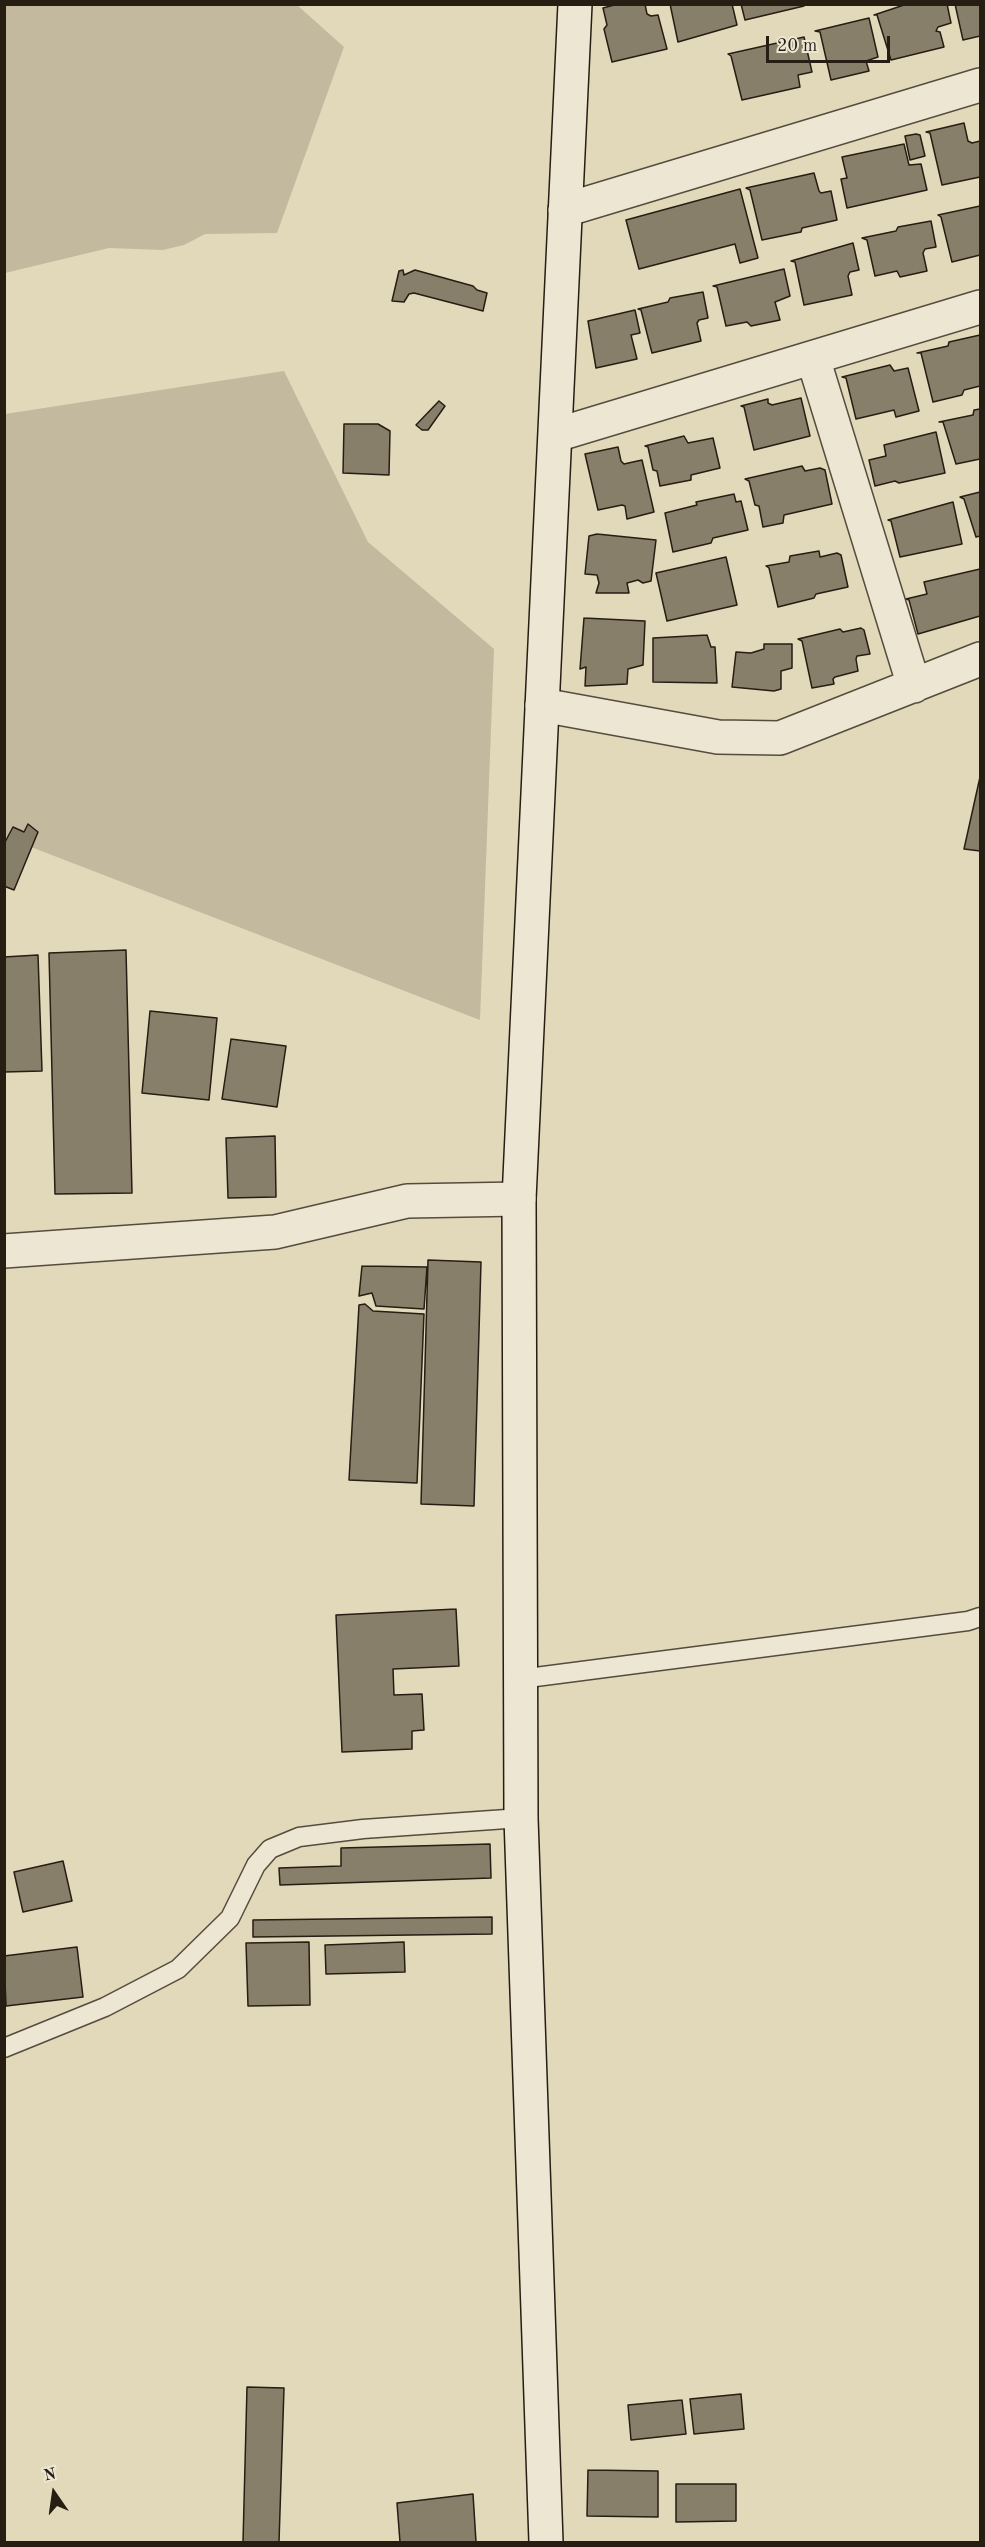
<!DOCTYPE html>
<style>
body{margin:0}
#map{position:relative;width:985px;height:2547px;overflow:hidden;background:#e2d9bb;font-family:"Old Standard TT",serif}
canvas{display:block}
.frame{position:absolute;inset:0;border:6px solid #261d13;pointer-events:none}
.north{position:absolute;left:24px;top:2463px;width:60px;height:60px;-webkit-text-stroke:4px #ece6d3;paint-order:stroke;rotate:347deg;font-size:16px;font-weight:700;line-height:24px;text-align:center;color:#261d13}
.north::after{content:'';display:block;margin:auto;width:21px;height:27px;background:#261d13;clip-path:polygon(50% 0,100% 100%,50% 72%,0 100%)}
.scale{position:absolute;left:766px;top:36px;width:124px;height:27px;box-sizing:border-box;border:3px solid #261d13;border-top:0;padding-left:8px;font-size:18px;line-height:21px;white-space:nowrap;color:#261d13;-webkit-text-stroke:4px #ece6d3;paint-order:stroke}
</style>
<div id="map">
<canvas width="985" height="2547"></canvas>
<div class="frame"></div>
<div class="north">N</div>
<div class="scale">20 m</div>
</div>
<script>
const ctx = document.querySelector('canvas').getContext('2d');
ctx.lineJoin = 'round';
function fillPath(path, color) { ctx.fillStyle = color; ctx.fill(path, 'evenodd'); }
const shape = rows => new Path2D(rows.map(r => 'M' + r).join(''));
function trace(path, color, width, dash) { ctx.strokeStyle = color; ctx.lineWidth = width; ctx.lineCap = dash ? 'butt' : 'round'; ctx.setLineDash(dash || []); ctx.stroke(path); }
fillPath(shape([
 [4,5,297,5,344,47,277,233,205,234,184,245,163,250,109,248,5,273],
 [284,371,368,542,494,649,480,1020,5,837,5,414]
]), '#c2b99e');
const building = shape([
 [618,4,645,4,647,14,651,16,658,15,667,49,612,62,604,29,607,25,603,8,618,4],
 [670,4,732,4,737,25,678,42,670,4],
 [741,4,803,4,804,6,745,20,741,4],
 [907,4,947,4,951,23,938,27,936,31,940,32,944,47,891,60,877,15,874,15,907,4],
 [955,4,980,4,980,36,963,40,955,4],
 [869,18,878,57,866,61,869,71,831,80,820,32,815,31,869,18],
 [804,37,812,72,798,75,800,87,742,100,731,56,728,54,804,37],
 [964,123,968,141,972,143,980,141,980,177,942,185,930,133,926,132,964,123],
 [916,134,920,135,925,156,910,160,905,136,916,134],
 [904,144,909,165,921,164,927,190,847,208,841,179,847,178,842,157,904,144],
 [814,173,819,191,821,193,831,191,837,220,802,228,801,232,762,240,750,190,746,188,814,173],
 [740,189,758,258,740,263,735,244,639,269,626,220,740,189],
 [980,206,980,255,952,262,941,217,938,215,980,206],
 [931,221,936,247,925,249,923,253,927,271,900,277,897,271,875,276,867,240,862,238,896,231,898,227,931,221],
 [853,243,859,270,850,272,848,276,852,295,804,305,795,262,791,261,853,243],
 [784,269,790,296,775,302,780,320,751,326,747,322,726,326,717,287,713,286,784,269],
 [403,270,404,275,415,270,473,286,477,290,487,293,483,311,414,293,409,294,404,302,392,301,399,271,403,270],
 [703,292,708,318,699,320,697,323,701,341,652,353,641,310,638,309,668,302,670,298,703,292],
 [635,310,640,333,631,335,637,359,596,368,588,321,635,310],
 [980,335,980,386,964,390,962,395,933,402,921,353,917,353,948,346,949,342,980,335],
 [890,365,894,371,908,368,919,411,896,417,894,410,856,419,846,378,842,377,890,365],
 [801,398,810,436,754,450,744,407,741,406,768,399,768,403,772,405,801,398],
 [439,401,445,406,428,430,422,430,416,425,439,401],
 [980,409,980,459,956,464,943,422,939,422,973,415,974,410,980,409],
 [344,424,378,424,390,431,389,475,343,473,344,424],
 [936,432,945,473,899,483,895,481,875,486,869,460,886,456,884,445,936,432],
 [684,436,688,443,713,438,720,468,691,475,691,480,660,486,657,471,653,470,648,447,645,446,684,436],
 [618,447,621,461,624,464,642,460,654,512,627,519,625,506,622,505,598,510,585,454,618,447],
 [802,466,805,471,820,468,825,470,832,504,784,515,783,523,763,527,759,506,755,505,749,481,745,479,802,466],
 [980,492,980,536,976,537,964,499,960,497,980,492],
 [734,494,736,502,741,501,748,530,713,538,711,543,673,552,665,513,697,505,696,502,734,494],
 [953,502,962,544,900,557,891,521,888,520,953,502],
 [597,534,656,540,651,581,643,583,638,580,627,583,629,593,596,593,599,583,597,575,585,574,589,536,597,534],
 [819,551,820,557,837,553,841,555,848,587,816,594,814,598,778,607,769,568,766,566,789,562,790,556,819,551],
 [726,557,737,605,667,621,656,573,726,557],
 [980,569,980,616,918,634,909,600,906,599,927,594,924,582,980,569],
 [584,618,645,621,643,665,628,669,627,684,585,686,586,667,580,669,584,618],
 [861,628,864,630,870,654,857,656,856,659,858,671,835,677,833,679,834,684,812,688,802,641,798,639,840,629,843,632,861,628],
 [707,635,711,647,715,647,717,683,653,682,653,638,707,635],
 [764,644,792,644,792,668,781,671,781,689,774,691,732,687,736,652,751,653,764,649,764,644],
 [980,777,980,851,964,849,980,777],
 [28,824,38,832,14,890,4,886,4,844,13,827,24,832,28,824],
 [126,950,132,1193,55,1194,49,953,126,950],
 [38,955,42,1071,4,1072,4,957,38,955],
 [150,1011,217,1018,209,1100,142,1093,150,1011],
 [231,1039,286,1046,277,1107,222,1099,231,1039],
 [275,1136,276,1197,228,1198,226,1138,275,1136],
 [428,1260,481,1262,474,1506,421,1504,428,1260],
 [362,1266,427,1267,424,1309,376,1306,372,1293,359,1296,362,1266],
 [365,1304,373,1311,424,1314,417,1483,349,1480,359,1305,365,1304],
 [456,1609,459,1666,393,1669,394,1695,422,1694,424,1730,412,1731,412,1749,342,1752,336,1615,456,1609],
 [490,1844,491,1878,280,1885,279,1868,341,1866,341,1848,490,1844],
 [63,1861,72,1901,23,1912,14,1872,63,1861],
 [492,1917,492,1934,253,1937,253,1920,492,1917],
 [309,1942,310,2005,248,2006,246,1943,309,1942],
 [404,1942,405,1972,326,1974,325,1945,404,1942],
 [77,1947,83,1997,6,2006,4,1956,77,1947],
 [247,2387,284,2388,279,2542,243,2542,247,2387],
 [741,2394,744,2429,694,2434,690,2399,741,2394],
 [682,2400,686,2434,631,2440,628,2405,682,2400],
 [588,2470,658,2471,658,2517,587,2516,588,2470],
 [676,2484,736,2484,736,2521,676,2522,676,2484],
 [473,2494,476,2542,400,2542,397,2503,473,2494]
]);
fillPath(building, '#887f6a');
trace(building, '#261d13', 1.5);
const lane = shape([
 [520,1679,968,1621,980,1617],
 [4,2048,105,2007,178,1969,230,1918,256,1865,270,1849,299,1837,363,1829,521,1818]
]);
const street = shape([
 [565,210,980,85],
 [813,358,914,686],
 [556,435,980,307],
 [542,705,718,737,780,738,980,659],
 [4,1251,275,1232,407,1201,519,1199]
]);
const secondary = shape([
 [546,2542,521,1818,519,1199,575,4]
]);
trace(lane, '#554c3d', 21);
trace(street, '#554c3d', 36);
trace(secondary, '#261d13', 36);
trace(lane, '#ece6d3', 18);
trace(street, '#ece6d3', 33);
trace(secondary, '#ece6d3', 33);
</script>
